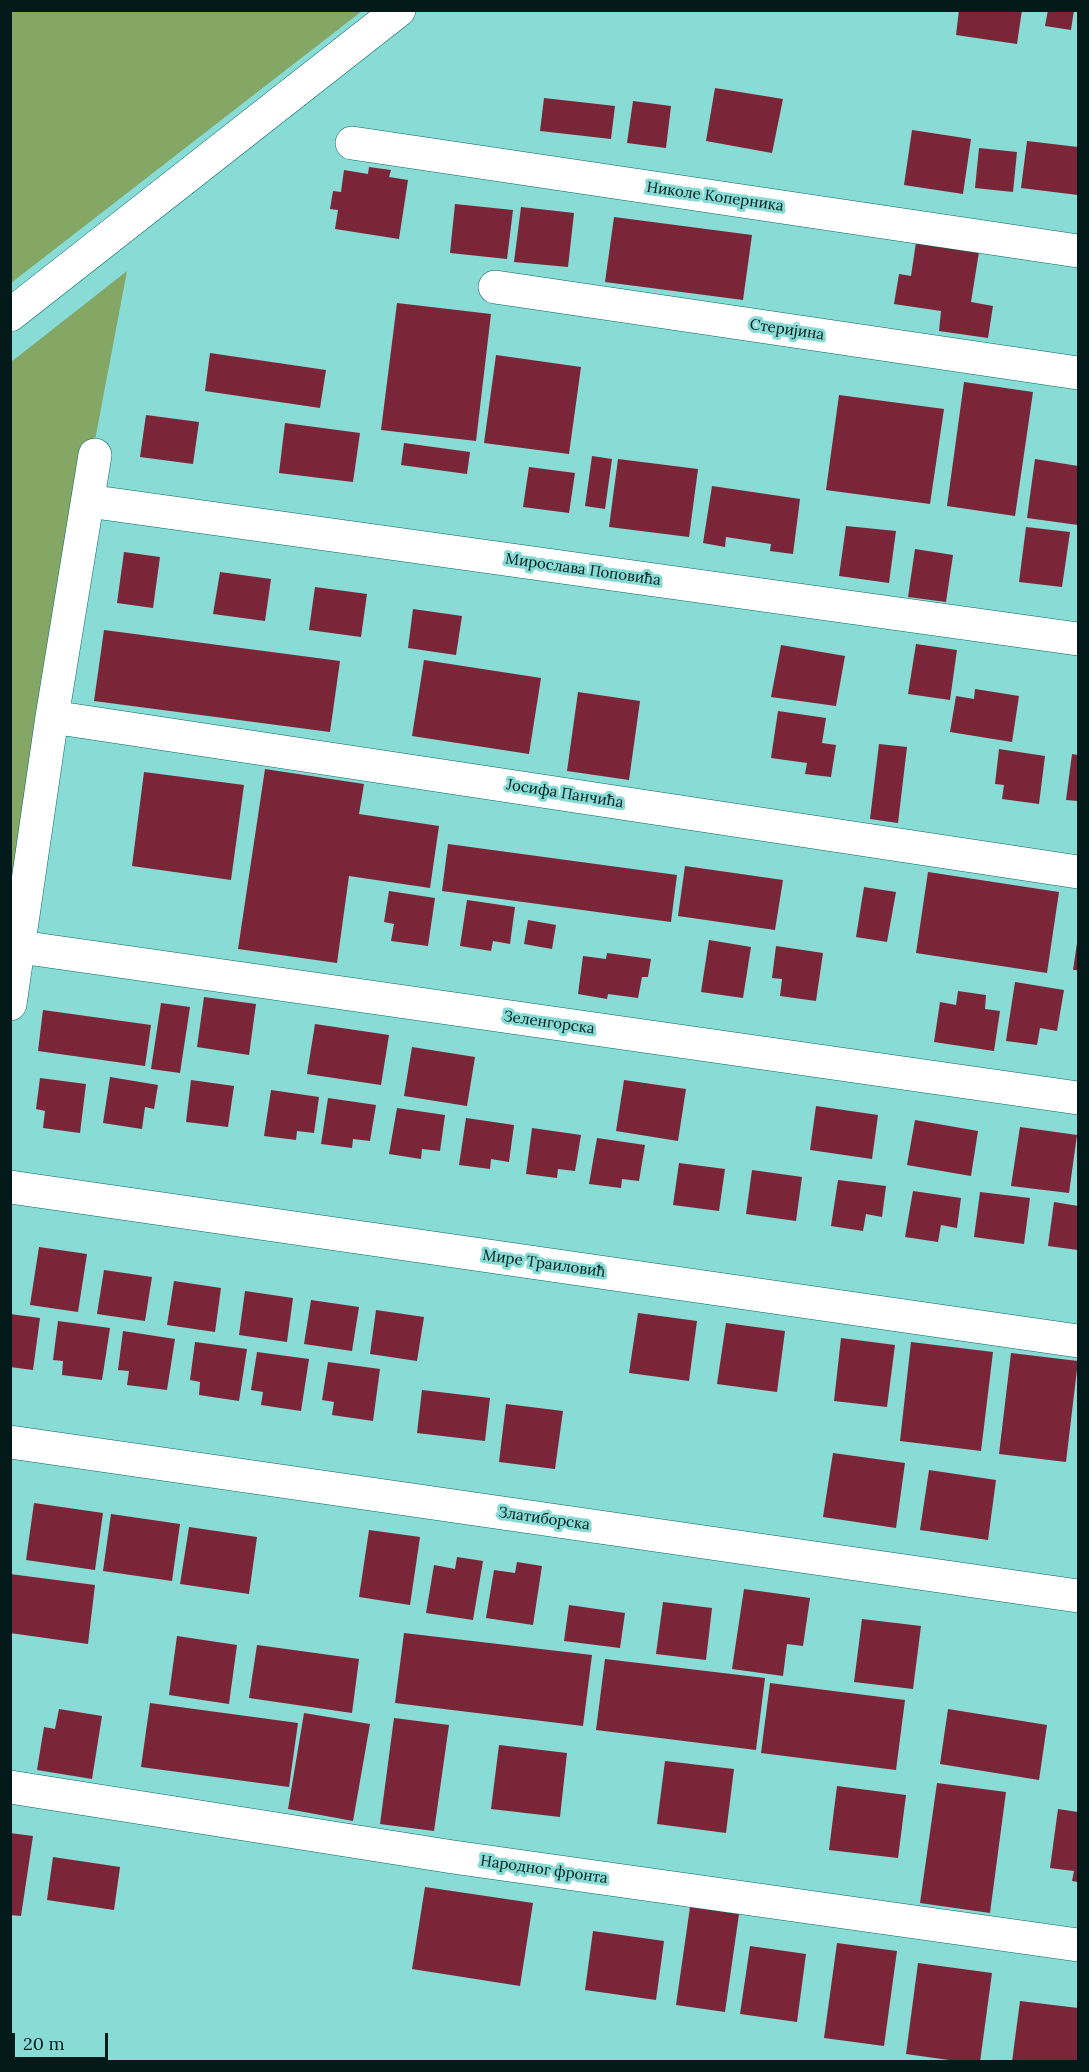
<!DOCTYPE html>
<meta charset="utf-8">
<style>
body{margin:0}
#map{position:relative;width:1089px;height:2072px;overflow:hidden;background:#89dbd6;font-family:Lora,serif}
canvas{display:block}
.frame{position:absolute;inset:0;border:12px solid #021b1a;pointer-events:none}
.scale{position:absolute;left:12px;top:2033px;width:96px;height:27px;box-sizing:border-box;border:3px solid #021b1a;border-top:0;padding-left:8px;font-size:18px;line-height:21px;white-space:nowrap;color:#021b1a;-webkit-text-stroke:4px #89dbd6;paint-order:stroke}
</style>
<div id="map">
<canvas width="1089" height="2072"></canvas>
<div class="frame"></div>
<div class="scale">20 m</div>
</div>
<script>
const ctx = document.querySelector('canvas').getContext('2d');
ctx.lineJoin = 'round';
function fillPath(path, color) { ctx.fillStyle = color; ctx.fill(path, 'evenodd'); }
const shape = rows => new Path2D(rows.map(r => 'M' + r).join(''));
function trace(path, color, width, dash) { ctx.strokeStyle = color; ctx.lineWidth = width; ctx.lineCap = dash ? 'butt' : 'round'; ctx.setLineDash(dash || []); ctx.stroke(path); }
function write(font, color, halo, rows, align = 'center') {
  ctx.font = font + ' Lora,serif'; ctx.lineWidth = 6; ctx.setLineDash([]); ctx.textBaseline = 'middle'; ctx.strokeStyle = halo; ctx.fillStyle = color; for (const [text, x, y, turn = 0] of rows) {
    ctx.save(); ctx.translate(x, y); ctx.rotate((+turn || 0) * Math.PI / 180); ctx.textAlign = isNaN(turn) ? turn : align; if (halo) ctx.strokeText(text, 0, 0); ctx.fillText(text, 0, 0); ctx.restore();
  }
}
fillPath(shape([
 [11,10,362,10,362,11,11,283],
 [127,271,39,736,11,918,11,362]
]), '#84a765');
fillPath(shape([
 [959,10,1022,10,1017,44,956,35],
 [1048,10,1074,10,1071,30,1045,26],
 [715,88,783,99,772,153,706,141],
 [544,98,615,106,611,139,540,131],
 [633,101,671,106,666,148,627,143],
 [912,130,971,139,963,194,904,185],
 [1027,141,1078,147,1078,195,1021,188],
 [979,148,1017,152,1013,192,975,188],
 [369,167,391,170,389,177,408,180,399,239,335,229,338,210,330,209,333,191,341,192,344,170,368,174],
 [455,204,513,210,507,259,450,253],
 [521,207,574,213,568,267,514,262],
 [614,217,752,235,743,300,605,282],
 [916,242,979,252,971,302,993,306,988,338,939,331,941,311,894,304,899,274,911,276],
 [397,303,491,314,476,441,381,430],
 [210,353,326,370,320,408,205,391],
 [496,355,581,367,569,454,484,443],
 [964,382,1033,392,1015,516,947,506],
 [839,395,944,409,930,504,826,490],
 [146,415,199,422,193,464,140,457],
 [285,423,360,433,353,482,279,473],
 [404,443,470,452,467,474,401,465],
 [592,456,612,459,605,509,585,506],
 [618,459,698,469,689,537,609,527],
 [1035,459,1078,466,1078,525,1027,518],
 [529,467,575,473,569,513,523,507],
 [712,486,800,499,793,554,770,551,771,544,726,537,725,547,703,543],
 [846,526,896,531,889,583,839,576],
 [1026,527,1070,532,1062,587,1019,582],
 [915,549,953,555,946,602,908,597],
 [124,552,160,557,153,608,117,603],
 [220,572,271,579,265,621,213,614],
 [315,587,367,594,361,637,309,630],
 [413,609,462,616,456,655,408,648],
 [104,630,340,661,330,732,94,701],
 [916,644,957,650,950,700,908,694],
 [781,645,845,656,836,706,771,697],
 [424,660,541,678,529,754,412,736],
 [975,689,1019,696,1012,742,950,732,956,696,974,699],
 [578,692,640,701,629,780,567,771],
 [778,711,826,718,822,743,836,745,831,777,805,774,807,763,771,758],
 [879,744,907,747,898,823,870,819],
 [999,749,1045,756,1039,804,1002,799,1004,785,995,784],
 [1072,754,1078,755,1078,801,1066,800],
 [265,769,364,784,359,814,439,826,430,888,349,876,337,963,238,949],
 [144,772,244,785,231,880,132,866],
 [448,844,677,875,671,922,442,891],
 [685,866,783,880,775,930,678,916],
 [928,872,1059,892,1047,973,916,953],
 [864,887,896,892,887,942,856,937],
 [389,891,435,898,428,946,391,941,394,924,384,922],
 [467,900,515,907,510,944,493,941,491,951,460,946],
 [528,920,556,925,552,949,524,944],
 [709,940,751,947,743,998,701,992],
 [1077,943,1078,943,1078,970,1073,970],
 [776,946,823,953,816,1001,780,996,782,979,772,978],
 [607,953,651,959,648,977,642,977,638,998,608,994,607,999,578,994,583,956,606,959],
 [1015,982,1064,990,1057,1031,1040,1028,1037,1045,1006,1041],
 [958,991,986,995,985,1009,1000,1011,994,1051,934,1042,940,1002,956,1005],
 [204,997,256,1004,249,1055,197,1047],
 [161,1003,190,1007,180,1073,151,1069],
 [43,1010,151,1025,145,1066,38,1051],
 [315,1024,389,1035,381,1085,307,1074],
 [412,1047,475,1057,467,1106,404,1096],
 [110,1077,158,1085,154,1109,145,1107,142,1129,103,1123],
 [40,1078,86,1084,80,1133,43,1128,45,1111,36,1109],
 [191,1080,234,1086,228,1127,186,1122],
 [624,1080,686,1089,678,1141,616,1131],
 [271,1090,319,1097,314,1133,297,1131,296,1140,264,1136],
 [328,1098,376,1105,370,1141,353,1139,352,1148,321,1144],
 [816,1106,878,1115,872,1159,810,1150],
 [397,1108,445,1115,440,1151,422,1149,421,1159,389,1154],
 [466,1118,514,1125,509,1162,491,1159,490,1169,459,1165],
 [915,1120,978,1131,971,1176,907,1165],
 [1020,1127,1077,1135,1069,1193,1011,1186],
 [532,1128,581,1135,575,1171,558,1169,557,1178,526,1174],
 [597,1138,645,1145,639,1181,622,1179,621,1188,589,1184],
 [679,1163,725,1169,719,1211,673,1205],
 [752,1170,802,1177,796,1221,746,1214],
 [838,1180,886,1186,882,1217,866,1214,863,1231,831,1226],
 [913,1191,961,1198,957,1228,941,1225,938,1242,905,1237],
 [980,1192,1030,1198,1024,1244,974,1237],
 [1054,1202,1078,1206,1078,1250,1048,1246],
 [39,1247,87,1254,78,1312,30,1305],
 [104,1270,152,1277,145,1321,97,1314],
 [174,1281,221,1288,215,1332,167,1325],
 [245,1291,293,1298,287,1342,239,1335],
 [311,1300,359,1307,352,1351,304,1344],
 [376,1310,424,1317,417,1361,370,1354],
 [638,1313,697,1321,689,1381,629,1373],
 [10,1314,40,1318,33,1370,10,1367],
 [58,1321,110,1328,102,1380,62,1375,63,1361,53,1360],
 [726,1323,785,1331,777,1392,717,1384],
 [123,1331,175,1339,167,1390,127,1385,129,1371,118,1370],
 [841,1338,895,1345,887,1407,834,1401],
 [195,1342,247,1349,239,1401,199,1395,200,1382,190,1380],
 [911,1342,993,1352,981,1451,900,1441],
 [257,1352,309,1359,301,1411,261,1405,263,1392,251,1390],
 [1011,1353,1078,1361,1066,1462,999,1454],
 [328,1362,380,1369,373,1421,332,1415,334,1402,322,1400],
 [422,1390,490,1398,485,1441,417,1433],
 [506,1404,563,1411,555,1469,499,1462],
 [833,1453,905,1463,896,1528,823,1517],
 [929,1470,996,1480,988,1540,920,1530],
 [34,1503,103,1513,95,1570,26,1560],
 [111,1514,180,1524,172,1581,103,1571],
 [189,1527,257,1537,249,1594,180,1584],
 [369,1530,420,1537,410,1605,359,1597],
 [457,1557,483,1561,473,1620,426,1613,434,1565,455,1569],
 [517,1562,542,1566,533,1625,486,1618,494,1570,515,1573],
 [10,1574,95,1585,88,1644,10,1633],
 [744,1589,810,1598,803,1646,787,1644,783,1676,732,1669],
 [663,1602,712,1608,706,1660,656,1654],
 [569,1605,625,1613,620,1648,564,1641],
 [862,1619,921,1626,913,1689,854,1682],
 [404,1633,592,1655,583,1726,395,1703],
 [177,1636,237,1645,229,1704,169,1695],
 [257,1645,359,1659,352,1713,249,1698],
 [605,1659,765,1678,756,1750,596,1730],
 [770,1683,905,1700,896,1770,761,1753],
 [150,1703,298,1723,289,1787,141,1767],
 [59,1709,102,1716,92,1779,37,1770,44,1727,55,1729],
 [948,1709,1047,1725,1039,1780,940,1764],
 [304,1713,370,1724,353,1821,288,1809],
 [394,1718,449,1725,434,1831,380,1824],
 [499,1745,567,1753,560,1817,491,1809],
 [665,1761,734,1769,726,1833,657,1824],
 [937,1783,1006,1792,990,1913,920,1903],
 [837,1786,906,1795,898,1858,829,1850],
 [1058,1809,1078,1812,1078,1882,1072,1881,1074,1871,1050,1868],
 [10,1833,33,1836,21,1916,10,1915],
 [53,1857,120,1867,114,1910,47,1900],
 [425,1887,533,1903,520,1986,412,1969],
 [690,1907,739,1914,725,2012,676,2005],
 [593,1931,664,1941,656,2000,585,1990],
 [837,1943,897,1951,884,2046,824,2038],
 [750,1946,806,1954,797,2022,740,2014],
 [918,1963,992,1973,980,2062,963,2062,906,2054],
 [1020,2001,1078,2008,1078,2062,1012,2062]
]), '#7b2538');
const minor = shape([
 [352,143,1078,251],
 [495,287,1078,373],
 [10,315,399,10],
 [88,501,1078,639],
 [52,717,1078,872],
 [20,947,1078,1098],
 [10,1004,52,717,95,455],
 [10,1187,1078,1341],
 [10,1442,1078,1596],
 [10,1787,453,1857,1078,1945]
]);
trace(minor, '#006865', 34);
trace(minor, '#fff', 33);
write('15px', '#021b1a', '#89dbd6', [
 ["Николе Коперника",715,197,8],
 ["Стеријина",787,330,8],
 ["Мирослава Поповића",583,570,8],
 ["Јосифа Панчића",565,794,9],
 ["Зеленгорска",549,1023,8],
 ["Мире Траиловић",544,1264,8],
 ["Златиборска",544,1519,8],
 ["Народног фронта",544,1870,8]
]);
</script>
